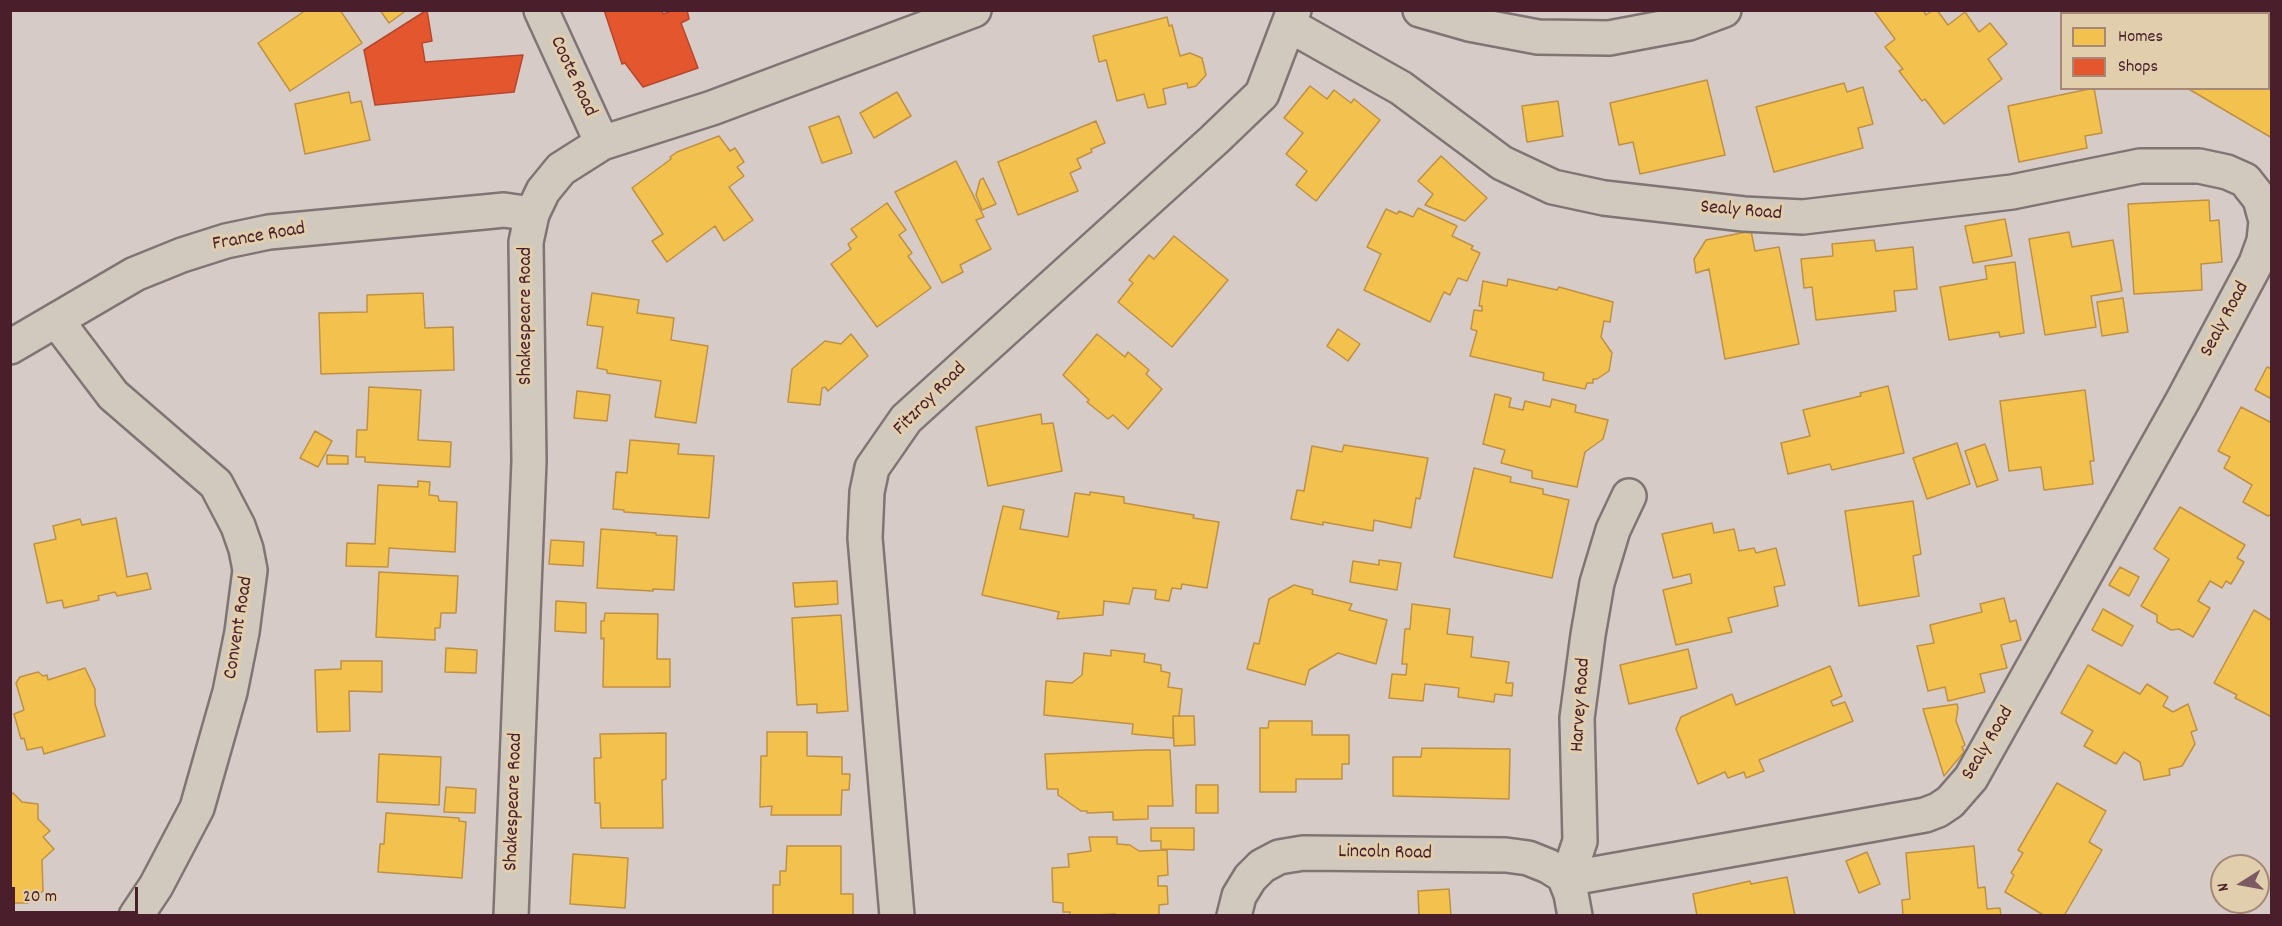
<!DOCTYPE html>
<style>
body{margin:0}
#map{position:relative;width:2282px;height:926px;overflow:hidden;background:#d6cbc6;font-family:Dekko,sans-serif}
canvas{display:block}
.frame{position:absolute;inset:0;border:12px solid #4a1f2b;pointer-events:none}
.legend{position:absolute;left:2060px;top:12px;width:210px;height:78px;box-sizing:border-box;background:#e1ceac;border:2px solid #a58878;margin:0;padding:8px 10px;list-style:none;font-size:18px;color:#4a1f2b}
.legend li{display:flex;align-items:center;gap:12px;height:30px}
.legend b{width:30px;border:2px solid #a58878}
.north{position:absolute;left:2210px;top:854px;width:60px;height:60px;box-sizing:border-box;background:#e1ceac;border:2px solid #a58878;border-radius:50%;rotate:259deg;font-size:16px;font-weight:700;line-height:24px;text-align:center;color:#4a1f2b}
.north::after{content:'';display:block;margin:auto;width:21px;height:27px;background:#7b5b61;clip-path:polygon(50% 0,100% 100%,50% 72%,0 100%)}
.scale{position:absolute;left:12px;top:887px;width:126px;height:27px;box-sizing:border-box;border:3px solid #4a1f2b;border-top:0;padding-left:8px;font-size:18px;line-height:21px;white-space:nowrap;color:#4a1f2b;-webkit-text-stroke:4px #e1ceac;paint-order:stroke}
</style>
<div id="map">
<canvas width="2282" height="926"></canvas>
<div class="frame"></div>
<ul class="legend">
<li><b style="height:16px;background:#f2c14e"></b>Homes</li>
<li><b style="height:16px;background:#e4572e"></b>Shops</li>
</ul>
<div class="north">N</div>
<div class="scale">20 m</div>
</div>
<script>
const ctx = document.querySelector('canvas').getContext('2d');
ctx.lineJoin = 'round';
function fillPath(path, color) { ctx.fillStyle = color; ctx.fill(path, 'evenodd'); }
const shape = rows => new Path2D(rows.map(r => 'M' + r).join(''));
function trace(path, color, width, dash) { ctx.strokeStyle = color; ctx.lineWidth = width; ctx.lineCap = dash ? 'butt' : 'round'; ctx.setLineDash(dash || []); ctx.stroke(path); }
function write(font, color, halo, rows, align = 'center') {
  ctx.font = font + ' Dekko,sans-serif'; ctx.lineWidth = 6; ctx.setLineDash([]); ctx.textBaseline = 'middle'; ctx.strokeStyle = halo; ctx.fillStyle = color; for (const [text, x, y, turn = 0] of rows) {
    ctx.save(); ctx.translate(x, y); ctx.rotate((+turn || 0) * Math.PI / 180); ctx.textAlign = isNaN(turn) ? turn : align; if (halo) ctx.strokeText(text, 0, 0); ctx.fillText(text, 0, 0); ctx.restore();
  }
}
const homes = shape([
 [306,10,340,10,362,43,290,91,258,43,306,10],
 [380,10,407,10,389,23,380,10],
 [1877,10,1923,10,1926,15,1933,10,1937,10,1948,25,1965,12,1979,32,1990,23,2007,44,1988,59,2002,79,1944,124,1925,99,1922,101,1899,71,1903,69,1885,47,1895,39,1875,12,1877,10],
 [2224,10,2272,10,2272,138,2187,88,2268,88,2268,14,2222,14,2224,10],
 [1167,17,1169,26,1172,25,1180,56,1190,53,1202,58,1206,75,1196,86,1188,88,1187,83,1163,89,1166,104,1148,108,1144,94,1117,101,1106,60,1099,62,1093,36,1167,17],
 [1707,80,1725,155,1640,174,1633,142,1619,145,1610,103,1707,80],
 [1844,83,1847,92,1863,87,1873,124,1858,128,1863,148,1774,172,1756,107,1844,83],
 [1310,86,1327,99,1334,90,1351,103,1354,99,1380,120,1316,201,1296,185,1307,171,1286,154,1303,133,1284,118,1310,86],
 [2094,88,2102,133,2085,136,2087,148,2019,162,2008,106,2094,88],
 [349,92,351,103,361,101,370,140,305,154,295,104,349,92],
 [897,92,911,116,874,138,860,113,897,92],
 [1558,101,1563,136,1527,142,1522,106,1558,101],
 [839,116,852,153,822,163,809,127,839,116],
 [1096,121,1105,143,1091,149,1092,152,1077,159,1081,168,1070,173,1078,191,1018,215,998,162,1096,121],
 [719,136,730,151,735,148,744,162,737,167,744,176,729,187,753,220,724,241,715,226,667,262,652,241,663,234,632,188,671,159,670,157,677,152,719,136],
 [1441,156,1487,198,1465,221,1425,205,1433,194,1418,181,1441,156],
 [956,161,984,217,976,220,991,249,960,265,963,272,942,283,895,192,956,161],
 [983,178,996,204,982,210,976,195,980,180,983,178],
 [2209,200,2210,221,2219,220,2222,262,2201,264,2202,290,2134,294,2128,204,2209,200],
 [887,203,906,230,899,235,912,253,908,256,931,288,877,327,831,264,851,249,848,244,857,237,851,229,887,203],
 [1418,208,1457,226,1452,236,1473,246,1471,249,1480,253,1467,281,1458,278,1450,295,1444,292,1430,322,1364,290,1381,254,1367,247,1386,209,1397,214,1399,211,1413,217,1418,208],
 [2005,219,2012,256,1973,263,1965,226,2005,219],
 [1751,231,1755,251,1779,247,1799,344,1725,359,1709,269,1696,273,1694,259,1706,240,1751,231],
 [2069,232,2072,247,2113,240,2122,291,2091,296,2096,327,2045,335,2029,239,2069,232],
 [1174,236,1228,280,1172,347,1118,302,1133,283,1129,280,1149,255,1154,259,1174,236],
 [1874,240,1876,251,1913,247,1917,289,1894,291,1896,311,1816,320,1812,287,1804,288,1801,259,1833,256,1832,244,1874,240],
 [2015,262,2024,333,2000,337,1999,332,1949,340,1940,287,1987,279,1985,266,2015,262],
 [1508,279,1557,290,1559,287,1613,302,1610,322,1604,321,1601,337,1612,353,1609,371,1597,379,1593,379,1593,383,1587,383,1585,389,1543,380,1544,373,1470,356,1477,331,1471,329,1474,310,1482,311,1482,306,1479,306,1483,281,1507,286,1508,279],
 [423,293,425,328,453,327,454,370,321,374,319,313,367,312,367,295,423,293],
 [592,293,639,300,637,313,674,318,671,340,708,346,696,423,655,417,661,381,607,373,607,370,597,368,603,327,587,325,592,293],
 [2123,298,2128,332,2102,336,2097,302,2123,298],
 [1338,329,1360,344,1348,361,1327,346,1338,329],
 [851,334,868,356,828,391,825,387,822,388,820,405,788,402,792,369,825,341,841,344,851,334],
 [1097,334,1125,357,1128,352,1149,370,1146,374,1162,389,1128,429,1113,415,1108,419,1087,402,1089,400,1063,375,1097,334],
 [2267,367,2272,369,2272,399,2255,390,2267,367],
 [1888,386,1904,453,1832,470,1830,464,1788,474,1781,443,1810,436,1803,410,1861,396,1860,393,1888,386],
 [369,387,421,390,418,440,451,442,450,467,365,462,365,457,356,457,357,430,367,430,369,387],
 [2085,390,2094,461,2090,461,2093,484,2044,490,2041,467,2009,471,2000,401,2085,390],
 [577,391,610,395,607,421,574,418,577,391],
 [1495,394,1511,398,1509,407,1523,410,1525,401,1550,407,1552,399,1576,405,1575,412,1608,420,1603,439,1585,452,1577,487,1532,478,1532,471,1501,463,1505,450,1483,444,1495,394],
 [2241,407,2272,423,2272,514,2268,516,2243,502,2252,485,2224,468,2230,457,2218,451,2241,407],
 [1041,414,1042,424,1053,423,1062,471,988,486,976,427,1041,414],
 [315,431,332,441,318,467,300,458,315,431],
 [630,440,679,444,678,454,714,456,709,518,624,512,624,510,613,509,616,472,627,473,630,440],
 [1957,443,1970,484,1927,499,1913,458,1957,443],
 [1985,444,1998,480,1977,487,1965,451,1985,444],
 [1344,445,1428,458,1420,499,1416,498,1411,528,1374,520,1373,531,1323,522,1323,525,1291,519,1297,490,1304,491,1312,446,1342,452,1344,445],
 [327,455,348,456,348,464,327,464,327,455],
 [1474,468,1511,477,1510,482,1543,489,1543,494,1569,500,1552,578,1454,557,1474,468],
 [418,481,430,482,429,495,438,496,439,501,457,502,455,552,389,548,388,567,346,566,347,543,375,544,378,485,418,487,418,481],
 [1090,492,1124,497,1124,503,1194,515,1193,518,1219,522,1207,588,1182,584,1181,589,1172,588,1169,601,1155,599,1156,590,1133,588,1129,604,1104,601,1103,615,1057,619,1059,612,982,595,1003,506,1024,510,1020,529,1068,537,1075,493,1090,495,1090,492],
 [1913,501,1921,554,1913,556,1919,596,1859,606,1845,511,1913,501],
 [2180,507,2245,545,2237,558,2244,562,2231,584,2226,581,2222,588,2210,581,2198,601,2210,608,2193,637,2179,629,2171,630,2157,622,2157,615,2141,606,2169,559,2154,549,2180,507],
 [116,518,127,577,147,573,151,589,117,596,115,592,98,596,99,600,64,608,62,600,47,603,34,544,56,539,53,526,80,519,82,525,116,518],
 [1712,523,1714,533,1734,529,1739,551,1754,548,1756,553,1776,548,1785,585,1774,587,1778,606,1728,618,1732,632,1676,645,1663,590,1692,583,1690,574,1673,578,1662,534,1712,523],
 [601,529,656,533,656,535,677,536,674,590,653,589,653,591,597,588,601,529],
 [551,540,584,542,583,566,549,564,551,540],
 [1379,560,1401,563,1397,590,1350,582,1353,561,1379,565,1379,560],
 [2120,567,2139,577,2129,596,2109,585,2120,567],
 [379,572,458,576,456,613,441,613,440,628,435,628,435,640,376,637,379,572],
 [837,581,838,604,795,607,793,583,837,581],
 [1294,585,1313,590,1312,594,1352,604,1349,610,1387,620,1376,664,1338,653,1309,670,1305,685,1247,669,1254,643,1259,644,1269,599,1294,585],
 [2004,598,2010,622,2016,620,2021,640,2001,645,2007,668,1980,674,1985,692,1948,701,1945,687,1928,691,1917,646,1934,643,1930,625,1982,612,1980,604,2004,598],
 [556,601,586,603,586,633,555,631,556,601],
 [1412,604,1450,609,1447,634,1473,637,1471,657,1509,662,1506,683,1513,683,1512,696,1495,694,1494,702,1458,697,1459,688,1425,684,1423,701,1389,698,1392,674,1406,675,1407,664,1402,664,1405,629,1410,629,1412,604],
 [2103,609,2133,626,2122,646,2092,630,2103,609],
 [2254,610,2272,621,2272,717,2235,698,2237,695,2214,683,2254,610],
 [605,613,658,614,657,659,670,659,670,687,603,687,604,638,601,639,601,621,604,621,605,613],
 [841,615,848,711,817,713,817,704,797,705,792,618,841,615],
 [446,648,477,650,476,673,445,672,446,648],
 [1688,649,1697,688,1629,704,1620,665,1688,649],
 [1111,650,1145,654,1144,662,1161,665,1161,671,1170,673,1168,687,1182,689,1179,716,1173,716,1173,738,1132,734,1133,724,1044,715,1046,681,1072,683,1082,675,1084,653,1111,656,1111,650],
 [341,661,382,661,382,692,349,691,350,731,317,732,315,670,341,669,341,661],
 [2088,665,2140,694,2147,684,2168,697,2163,706,2173,712,2188,704,2197,730,2191,732,2195,744,2182,766,2169,769,2170,775,2144,780,2140,762,2124,752,2116,764,2084,746,2093,731,2061,713,2088,665],
 [1830,666,1842,696,1831,701,1833,706,1845,702,1853,721,1759,760,1764,771,1746,778,1744,772,1728,778,1725,772,1698,784,1676,729,1681,717,1732,694,1736,705,1830,666],
 [85,668,95,689,95,704,105,736,44,754,42,747,27,750,24,738,21,739,14,714,24,710,16,683,20,677,38,672,43,676,47,675,48,680,85,668],
 [1957,704,1958,708,1956,721,1965,745,1962,747,1964,752,1944,776,1923,709,1957,704],
 [1173,716,1194,716,1195,745,1174,746,1173,716],
 [1269,721,1312,721,1312,735,1349,735,1349,764,1342,764,1342,779,1296,779,1296,792,1260,792,1260,728,1268,728,1269,721],
 [767,732,807,732,807,756,842,757,842,774,850,774,849,790,842,790,841,815,771,815,772,806,760,807,761,756,767,756,767,732],
 [666,733,666,779,662,780,663,828,601,828,600,803,595,803,594,758,601,758,600,734,666,733],
 [1422,748,1510,749,1509,799,1393,796,1393,757,1421,757,1422,748],
 [1145,750,1170,750,1173,806,1148,806,1148,819,1113,820,1113,812,1087,813,1087,811,1081,811,1058,795,1058,789,1047,789,1045,754,1145,750],
 [379,754,441,757,439,805,377,802,379,754],
 [2057,783,2106,811,2089,842,2102,850,2064,916,2045,916,2005,892,2014,875,2011,873,2023,853,2018,850,2057,783],
 [1196,785,1218,785,1218,813,1196,813,1196,785],
 [446,787,476,789,475,813,444,812,446,787],
 [13,793,22,802,38,804,38,819,50,831,43,837,54,849,42,860,43,891,28,903,10,903,10,795,13,793],
 [386,813,459,818,459,821,466,822,462,878,378,872,380,844,384,844,386,813],
 [1151,828,1194,828,1194,850,1161,849,1161,841,1151,841,1151,828],
 [1089,837,1117,837,1117,844,1130,845,1139,851,1167,850,1168,875,1158,876,1158,886,1167,886,1168,904,1159,905,1159,916,1115,916,1115,914,1070,916,1070,912,1063,912,1063,903,1053,902,1052,868,1069,867,1068,854,1091,851,1089,837],
 [787,846,841,846,841,894,853,894,853,916,773,916,773,885,780,885,780,871,786,871,787,846],
 [1974,846,1978,888,1985,887,1987,909,2000,908,2001,916,1903,916,1902,900,1910,899,1906,853,1974,846],
 [1867,852,1880,884,1859,893,1846,861,1867,852],
 [573,854,628,858,625,908,570,904,573,854],
 [1787,877,1795,916,1697,916,1693,894,1750,881,1751,884,1787,877],
 [1449,889,1451,916,1419,916,1418,891,1449,889]
]);
fillPath(homes, '#f2c14e');
trace(homes, '#c09044', 1.5);
const shops = shape([
 [427,10,432,41,422,43,425,62,523,55,514,92,375,105,364,50,427,10],
 [604,10,662,10,663,14,674,10,687,10,689,19,681,23,698,68,643,87,625,63,622,64,604,10]
]);
fillPath(shops, '#e4572e');
trace(shops, '#b6462d', 1.5);
const street = shape([
 [1289,25,1401,88,1502,163,1553,187,1604,198,1744,214,1803,217,2012,192,2140,166,2199,166,2227,172,2245,180,2260,199,2266,221,2264,241,2256,263,2183,400,1971,778,1950,802,1938,810,1925,815,1583,876,1564,876],
 [57,321,113,395,216,484,238,526,246,549,250,570,242,632,230,692,197,808,156,886,136,916],
 [10,347,135,274,182,255,226,241,269,232,484,212,504,210,532,214],
 [1564,876,1574,859,1580,841,1577,718,1588,635,1597,583,1613,530,1629,496],
 [1564,876,1571,894,1575,916],
 [897,916,865,538,867,492,872,468,906,419,1214,140,1262,94,1294,10],
 [1234,916,1239,896,1250,878,1262,866,1279,857,1303,853,1506,855,1528,858,1548,866,1564,876]
]);
const secondary = shape([
 [541,10,602,143],
 [1420,10,1469,24,1538,37,1609,38,1689,23,1724,10],
 [511,916,529,461,526,242,532,214,543,191,561,169,602,143,712,108,974,10]
]);
trace(street, '#817474', 38);
trace(secondary, '#817474', 38);
trace(street, '#d1c9be', 33);
trace(secondary, '#d1c9be', 33);
write('20px', '#4a1f2b', '#e1ceac', [
 ["Coote Road",572,77,65],
 ["Sealy Road",1741,212,5],
 ["France Road",259,238,-10],
 ["Shakespeare Road",527,316,-90],
 ["Sealy Road",2226,320,-62],
 ["Fitzroy Road",931,400,-45],
 ["Convent Road",240,628,-81],
 ["Harvey Road",1582,705,-86],
 ["Sealy Road",1989,744,-59],
 ["Shakespeare Road",515,802,-88],
 ["Lincoln Road",1385,854,1]
]);
</script>
